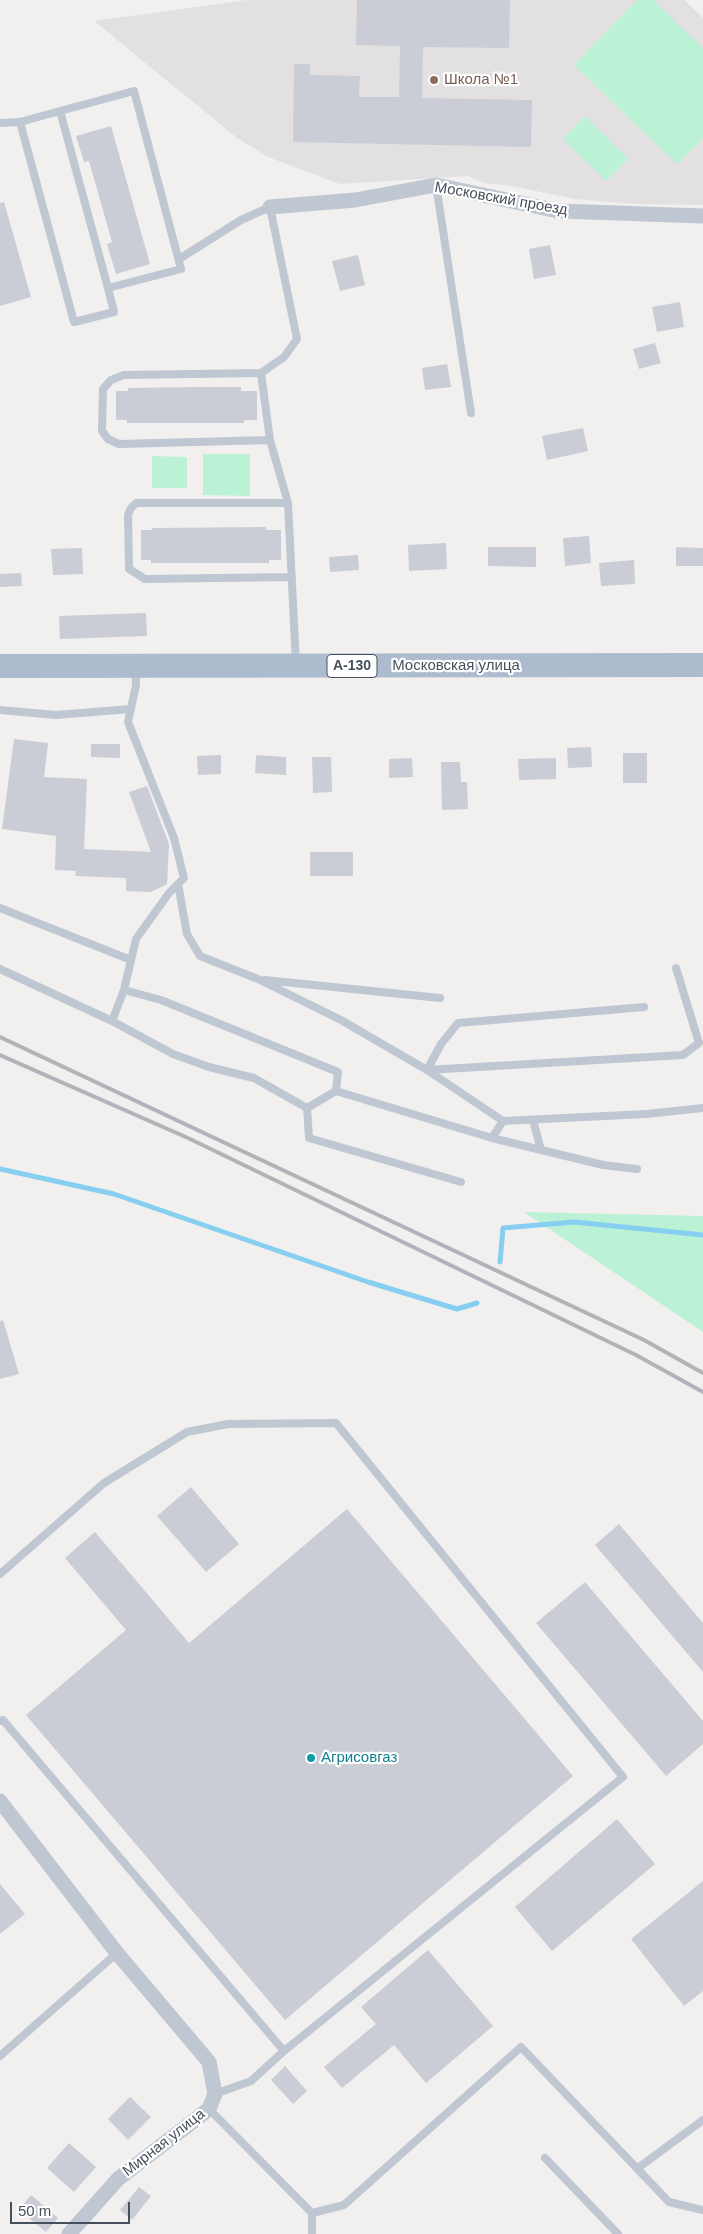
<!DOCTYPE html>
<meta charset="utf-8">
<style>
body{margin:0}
#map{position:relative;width:703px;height:2234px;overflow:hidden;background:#f2efef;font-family:Helvetica,sans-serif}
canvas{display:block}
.scale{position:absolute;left:10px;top:2202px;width:120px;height:22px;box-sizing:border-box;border:2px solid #46505d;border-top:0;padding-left:6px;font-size:15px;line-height:18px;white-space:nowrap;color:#46505d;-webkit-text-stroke:4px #fff;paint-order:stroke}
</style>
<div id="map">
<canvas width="703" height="2234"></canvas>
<div class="scale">50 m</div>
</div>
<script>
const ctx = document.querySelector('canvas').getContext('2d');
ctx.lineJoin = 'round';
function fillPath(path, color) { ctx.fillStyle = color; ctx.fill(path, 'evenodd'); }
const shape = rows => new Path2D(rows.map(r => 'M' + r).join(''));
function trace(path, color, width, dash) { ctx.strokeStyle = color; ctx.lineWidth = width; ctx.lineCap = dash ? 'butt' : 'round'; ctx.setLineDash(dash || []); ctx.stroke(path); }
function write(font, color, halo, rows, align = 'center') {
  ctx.font = font + ' Helvetica,sans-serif'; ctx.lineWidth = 4.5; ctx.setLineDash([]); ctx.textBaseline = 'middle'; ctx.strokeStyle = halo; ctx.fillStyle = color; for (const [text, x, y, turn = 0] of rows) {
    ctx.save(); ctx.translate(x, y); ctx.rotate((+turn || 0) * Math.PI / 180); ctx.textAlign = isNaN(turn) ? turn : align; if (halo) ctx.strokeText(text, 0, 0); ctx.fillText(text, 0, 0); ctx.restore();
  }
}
fillPath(shape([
 [247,0,684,0,703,18,703,205,634,204,575,199,512,186,484,183,468,176,340,184,268,157,237,138,94,21]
]), '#e3e0e1');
fillPath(shape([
 [637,0,653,0,703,48,703,138,677,164,574,65],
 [585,116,628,159,606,181,563,139],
 [203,454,250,454,250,496,203,495],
 [152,456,187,457,187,488,152,488],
 [524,1212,703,1216,703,1332]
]), '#bbf1d5');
trace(shape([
 [0,1169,114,1194,368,1282,457,1309,477,1303],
 [500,1262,503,1228,574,1222,703,1235]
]), '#86cff0', 5);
fillPath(shape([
 [357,0,510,0,509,48,423,47,422,98,532,100,531,147,293,142,294,64,310,64,310,75,360,76,359,97,399,97,400,46,356,45],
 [111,126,150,264,116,274,107,244,112,242,89,161,84,162,76,136],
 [4,202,31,297,0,306,0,203],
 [550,245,556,275,534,279,529,249],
 [358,255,365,285,340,291,332,261],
 [680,302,684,327,657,332,652,307],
 [655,343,661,363,639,369,633,349],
 [447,364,451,387,425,390,422,368],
 [196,387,241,387,241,391,257,391,257,420,244,420,244,423,127,423,127,420,116,420,116,391,128,391,128,388],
 [583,428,588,451,547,460,542,436],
 [266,527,266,530,281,530,281,560,269,560,269,563,151,563,151,560,141,560,141,530,152,530,152,528],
 [589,536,591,563,565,566,563,538],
 [446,543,447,569,409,571,408,545],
 [488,547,536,547,536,567,488,566],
 [676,547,703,548,703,566,676,566],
 [82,548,83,574,53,575,51,549],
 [358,555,359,570,330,572,329,557],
 [634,560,635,584,601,586,599,563],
 [21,573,22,586,0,587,0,574],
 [146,613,147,636,60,639,59,616],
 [14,739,48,743,44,777,87,779,84,849,151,852,129,792,147,786,169,844,167,884,151,892,126,891,126,878,75,876,76,871,55,870,56,836,2,829],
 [91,744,120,744,120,758,91,757],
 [591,747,592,767,568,768,567,748],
 [623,753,647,753,647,783,623,783],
 [221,755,221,774,198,775,197,756],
 [256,755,286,757,286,775,255,773],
 [312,757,331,757,332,792,313,793],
 [412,758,413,777,389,778,389,759],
 [556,758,556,779,519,780,518,759],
 [441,762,460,762,461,782,467,782,468,809,442,810],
 [310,852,353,852,353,876,310,876],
 [3,1320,19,1374,0,1379,0,1321],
 [191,1487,239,1544,206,1572,157,1516],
 [347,1509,573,1776,285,2020,26,1715,126,1630,65,1558,95,1532,189,1643],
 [619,1524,703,1623,703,1672,595,1545],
 [585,1582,703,1721,703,1744,666,1776,536,1623],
 [617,1819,655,1864,552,1951,515,1907],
 [703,1881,703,1991,684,2006,631,1939],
 [0,1884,25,1914,0,1934],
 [428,1950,493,2026,426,2083,394,2045,342,2088,324,2067,376,2024,361,2007],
 [285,2066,307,2091,293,2104,271,2080],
 [130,2097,151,2117,128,2140,108,2119],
 [69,2143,96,2167,74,2192,47,2168],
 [139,2187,151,2196,132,2220,120,2210],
 [31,2195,58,2218,46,2232,19,2210]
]), '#cacdd5');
trace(shape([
 [20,122,74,322,114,312,108,288],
 [0,123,20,122,60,111,134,91,181,269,108,288,60,111],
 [436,185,471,413],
 [179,259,241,220,270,207,297,339,284,357,261,373,270,440,288,503,296,664],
 [261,373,124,375,111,380,103,389,102,431,108,439,119,444,270,440],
 [288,503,136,503,131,508,128,515,129,569,145,579,292,577],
 [0,710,56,715,131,709],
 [178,884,187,934,200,956,258,979,341,1020,427,1070,503,1121,646,1114,703,1108],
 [0,908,131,960],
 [0,969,112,1021,124,990,136,939,169,893,184,878,174,838,128,722,136,685,135,668],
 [265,980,440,998],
 [644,1007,458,1023,441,1044,427,1070,683,1055,699,1043,676,968],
 [112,1021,173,1054,209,1067,254,1078,307,1108,336,1091,338,1072,161,1000,124,990],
 [336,1091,492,1138,603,1165,637,1169],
 [307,1108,309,1138,461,1182],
 [533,1120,541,1150],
 [492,1138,503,1121],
 [0,1574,104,1483,187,1432,228,1424,336,1423,623,1777,284,2051,251,2081,215,2094],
 [0,1721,3,1720,284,2051],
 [0,2056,117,1953],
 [209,2109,312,2213,344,2205,521,2047,669,2202,703,2210],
 [545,2158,618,2234],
 [638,2168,703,2120],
 [312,2234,312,2213]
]), '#bfc7d2', 8);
trace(shape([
 [270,207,355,200,436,185,558,211,703,216],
 [0,1801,117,1953,209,2062,215,2094,209,2109,118,2179,69,2234]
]), '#bfc7d2', 15);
trace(shape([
 [0,666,703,665]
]), '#adbbcf', 24);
trace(shape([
 [0,1037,644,1340,703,1373],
 [0,1055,188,1138,636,1355,703,1392]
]), '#b1b3ba', 4);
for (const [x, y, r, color] of [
 [434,80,5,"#8d6e63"],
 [311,1758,5,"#0f9aa8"]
]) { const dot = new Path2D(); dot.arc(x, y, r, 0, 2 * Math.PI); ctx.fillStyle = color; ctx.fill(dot); trace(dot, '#fff', 2); }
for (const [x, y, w] of [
 [352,666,50]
]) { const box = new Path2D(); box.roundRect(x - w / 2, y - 11.5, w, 23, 4); ctx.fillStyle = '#fff'; ctx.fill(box); trace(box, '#46505d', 1); }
write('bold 14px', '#46505d', null, [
 ["А-130",352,666]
]);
write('15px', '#785e54', '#fff', [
 ["Школа №1",444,80]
], 'left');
write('15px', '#46505d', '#fff', [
 ["Московский проезд",501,199,10],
 ["Московская улица",456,666],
 ["Мирная улица",164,2143,-38]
]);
write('15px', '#0d838f', '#fff', [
 ["Агрисовгаз",321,1758]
], 'left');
</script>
